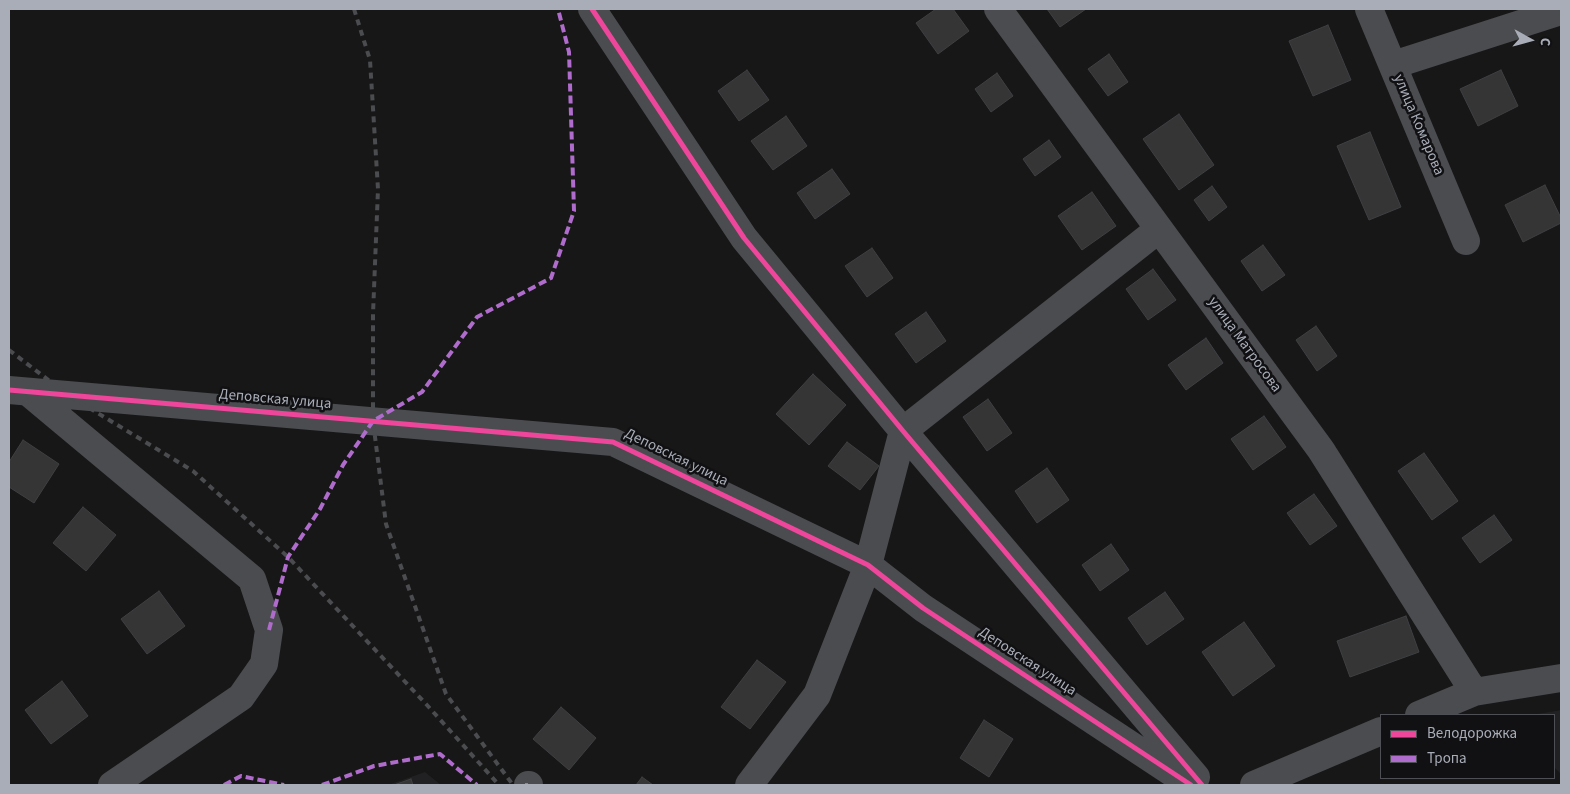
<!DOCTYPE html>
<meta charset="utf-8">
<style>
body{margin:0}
#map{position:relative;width:1570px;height:794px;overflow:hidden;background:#171717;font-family:"Source Sans 3",sans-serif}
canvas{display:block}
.frame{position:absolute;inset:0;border:10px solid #a8adb8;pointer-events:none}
.legend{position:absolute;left:1380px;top:714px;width:175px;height:65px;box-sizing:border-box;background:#111113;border:1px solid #4d4f55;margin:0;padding:6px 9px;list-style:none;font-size:15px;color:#a8adb8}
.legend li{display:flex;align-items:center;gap:10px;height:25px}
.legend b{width:25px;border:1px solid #4d4f55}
.north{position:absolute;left:1505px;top:15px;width:50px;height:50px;-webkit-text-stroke:4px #111113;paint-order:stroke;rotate:97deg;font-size:14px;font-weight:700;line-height:20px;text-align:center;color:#a8adb8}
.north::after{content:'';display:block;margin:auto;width:18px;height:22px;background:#a8adb8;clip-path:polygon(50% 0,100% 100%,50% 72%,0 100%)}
</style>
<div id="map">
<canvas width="1570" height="794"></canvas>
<div class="frame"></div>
<ul class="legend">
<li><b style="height:6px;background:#ed469a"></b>Велодорожка</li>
<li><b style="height:6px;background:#b06ccc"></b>Тропа</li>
</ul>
<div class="north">С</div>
</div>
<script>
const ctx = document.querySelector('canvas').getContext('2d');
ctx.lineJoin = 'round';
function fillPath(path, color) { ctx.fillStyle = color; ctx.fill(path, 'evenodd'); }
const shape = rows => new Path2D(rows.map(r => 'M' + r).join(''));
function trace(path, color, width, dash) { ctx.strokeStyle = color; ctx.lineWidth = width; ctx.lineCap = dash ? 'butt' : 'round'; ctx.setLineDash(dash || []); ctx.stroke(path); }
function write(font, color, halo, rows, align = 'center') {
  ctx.font = font + ' "Source Sans 3",sans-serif'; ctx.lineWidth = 5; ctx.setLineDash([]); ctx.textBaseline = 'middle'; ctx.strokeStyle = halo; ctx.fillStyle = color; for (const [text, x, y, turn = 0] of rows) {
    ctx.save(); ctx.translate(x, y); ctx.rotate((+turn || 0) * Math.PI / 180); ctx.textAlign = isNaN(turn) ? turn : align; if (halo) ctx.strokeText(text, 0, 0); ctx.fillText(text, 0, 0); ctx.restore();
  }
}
fillPath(shape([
 [1561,710,1561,774,1554,767,1554,715,1532,715],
 [425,772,441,785,388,785]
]), '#212123');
const building = shape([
 [936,9,953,9,969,31,938,54,916,23,936,9],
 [1047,9,1086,9,1060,27,1047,9],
 [1328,25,1351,80,1313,96,1289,41,1328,25],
 [1109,54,1128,82,1108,96,1088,69,1109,54],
 [747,70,769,100,739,121,718,91,747,70],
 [1501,70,1518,106,1478,126,1460,89,1501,70],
 [997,73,1013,96,991,112,975,89,997,73],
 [1179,114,1214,165,1179,190,1143,139,1179,114],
 [786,116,807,146,773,170,751,141,786,116],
 [1370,132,1401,207,1369,220,1337,146,1370,132],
 [1049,140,1061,157,1035,176,1023,159,1049,140],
 [832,169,850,194,815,219,797,193,832,169],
 [1545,185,1561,218,1561,223,1523,242,1505,205,1545,185],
 [1212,186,1227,207,1209,221,1194,200,1212,186],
 [1092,192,1116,226,1082,250,1058,216,1092,192],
 [1263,245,1285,275,1262,291,1241,261,1263,245],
 [872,248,893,278,867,297,845,266,872,248],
 [1153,269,1176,300,1148,320,1126,289,1153,269],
 [926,312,946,341,916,363,895,334,926,312],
 [1316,326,1337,356,1317,371,1296,340,1316,326],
 [1206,338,1223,363,1186,390,1168,365,1206,338],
 [813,374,846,405,809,445,776,414,813,374],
 [988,399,1012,433,987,451,963,417,988,399],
 [1264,416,1286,447,1253,470,1231,439,1264,416],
 [23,440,59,464,34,503,9,487,9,462,23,440],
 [847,442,879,466,860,490,828,466,847,442],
 [1424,453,1458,501,1432,520,1398,471,1424,453],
 [1047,468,1069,500,1037,523,1015,491,1047,468],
 [1314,494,1337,526,1310,545,1287,513,1314,494],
 [83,507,116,535,86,571,53,543,83,507],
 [1494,515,1512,540,1480,563,1462,538,1494,515],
 [1111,544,1129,570,1100,591,1082,565,1111,544],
 [159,591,185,626,147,654,121,619,159,591],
 [1165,592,1184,619,1147,645,1128,618,1165,592],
 [1406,616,1419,652,1350,677,1337,641,1406,616],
 [1244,622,1275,666,1233,696,1202,652,1244,622],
 [757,660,786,682,750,729,721,707,757,660],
 [62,681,88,716,51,744,25,710,62,681],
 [561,707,596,738,569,770,533,739,561,707],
 [984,720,1013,739,989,777,960,758,984,720],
 [642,777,653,785,636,785,642,777],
 [411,779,413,785,394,785,411,779]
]);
fillPath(building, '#353536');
trace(building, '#3f4043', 1);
trace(shape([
 [592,9,744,238,903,431,1196,777],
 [998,9,1321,450,1474,692],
 [1369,9,1466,241],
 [1393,65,1561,11],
 [9,390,613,442,868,565,923,608,1191,785],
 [28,392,252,579,269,630,264,664,241,697,112,785],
 [1419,715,1474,692,1561,678],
 [528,785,529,785],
 [749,785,817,695,868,565,903,431,1159,229],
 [1254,785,1381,731]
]), '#4b4c50', 28);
trace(shape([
 [354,9,370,60,378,189,373,314,373,421,386,524,446,694,513,785],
 [9,350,68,395,193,471,288,557,426,704,499,785]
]), '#4b4c4f', 4, [6, 5]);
trace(shape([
 [269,630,288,557,320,509,343,465,373,421,422,392,477,317,551,278,574,211,569,52,558,9],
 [224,785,241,776,284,785],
 [322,785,374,766,440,754,477,785],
 [525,785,528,785]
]), '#b06ccc', 4, [8, 4]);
trace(shape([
 [592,9,744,238,903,431,1202,785],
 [9,390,613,442,868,565,923,608,1191,785]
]), '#ed469a', 5);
write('15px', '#a8adb8', '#111113', [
 ["улица Комарова",1418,125,67],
 ["улица Матросова",1244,345,54],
 ["Деповская улица",275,400,5],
 ["Деповская улица",676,458,26],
 ["Деповская улица",1027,662,33]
]);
</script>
